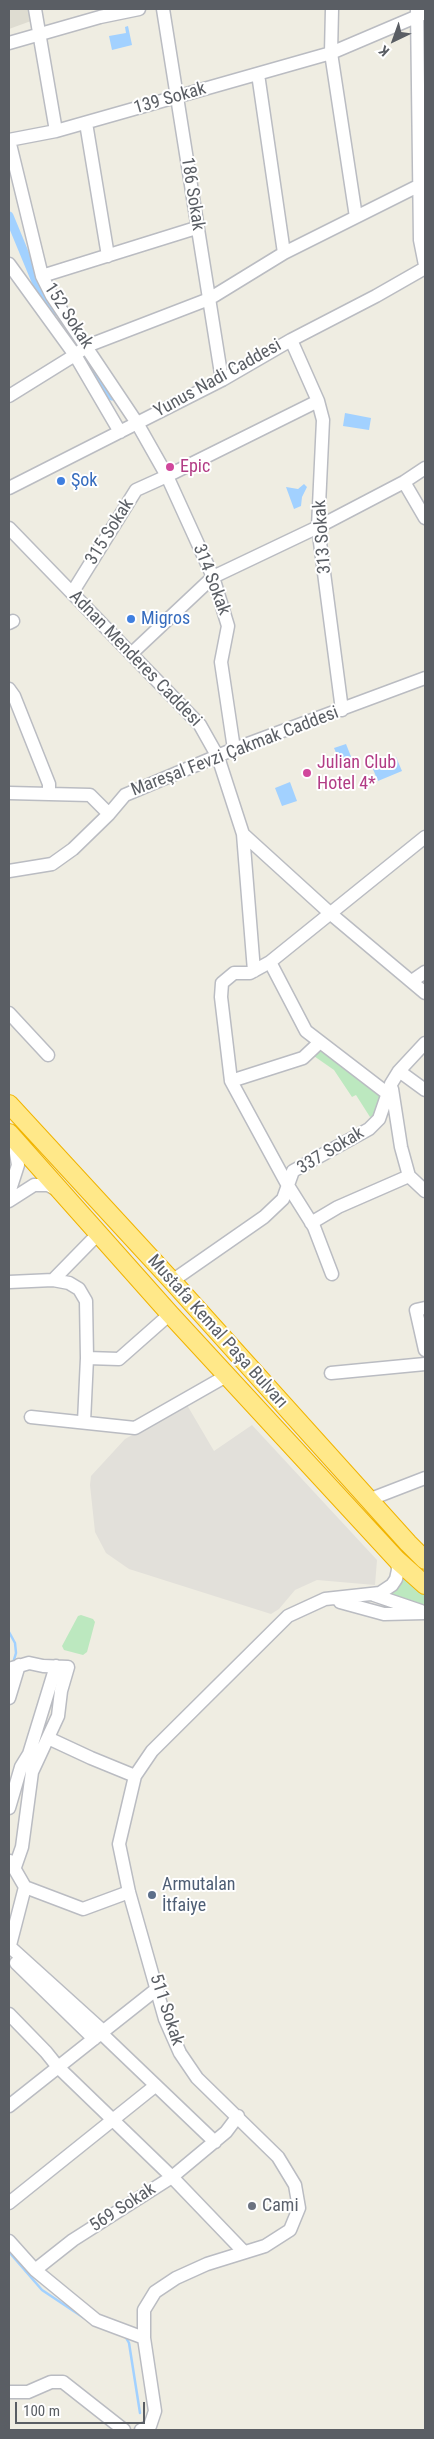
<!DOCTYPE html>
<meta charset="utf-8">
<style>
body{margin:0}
#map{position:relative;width:434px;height:2439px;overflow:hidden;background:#efede2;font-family:"Roboto Condensed",sans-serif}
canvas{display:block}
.frame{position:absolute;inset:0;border:10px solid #5a5e64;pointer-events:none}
.north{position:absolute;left:369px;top:15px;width:50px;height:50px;-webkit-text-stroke:4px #fff;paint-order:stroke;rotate:222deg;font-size:14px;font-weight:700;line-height:20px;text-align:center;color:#5a5e64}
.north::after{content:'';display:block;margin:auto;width:18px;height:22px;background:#5a5e64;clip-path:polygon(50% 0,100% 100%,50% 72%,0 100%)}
.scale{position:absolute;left:15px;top:2402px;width:130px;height:22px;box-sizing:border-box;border:2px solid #5a5e64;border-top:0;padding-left:6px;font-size:15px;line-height:18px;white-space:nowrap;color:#5a5e64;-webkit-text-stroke:4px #fff;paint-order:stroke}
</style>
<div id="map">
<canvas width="434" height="2439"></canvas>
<div class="frame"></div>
<div class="north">K</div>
<div class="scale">100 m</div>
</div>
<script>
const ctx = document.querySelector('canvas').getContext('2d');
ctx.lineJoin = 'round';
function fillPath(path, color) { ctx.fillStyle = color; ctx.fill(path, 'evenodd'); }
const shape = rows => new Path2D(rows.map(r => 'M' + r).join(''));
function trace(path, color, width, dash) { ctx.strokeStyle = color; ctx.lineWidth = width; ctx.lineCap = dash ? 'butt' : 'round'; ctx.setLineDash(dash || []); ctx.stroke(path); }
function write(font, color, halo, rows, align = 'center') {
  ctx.font = font + ' "Roboto Condensed",sans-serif'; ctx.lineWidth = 4; ctx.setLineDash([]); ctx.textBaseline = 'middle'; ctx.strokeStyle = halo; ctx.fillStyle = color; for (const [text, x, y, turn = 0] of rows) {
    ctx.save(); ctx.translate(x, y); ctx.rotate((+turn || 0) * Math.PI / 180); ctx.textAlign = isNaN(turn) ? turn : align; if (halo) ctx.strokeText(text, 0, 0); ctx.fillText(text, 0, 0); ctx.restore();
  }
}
fillPath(shape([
 [187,1405,214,1451,252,1425,377,1560,375,1585,317,1580,295,1590,279,1609,271,1614,129,1569,106,1553,95,1532,90,1485,91,1476,125,1439]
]), '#e2e0da');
fillPath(shape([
 [9,9,29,9,31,21,9,29]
]), '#dedcd1');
fillPath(shape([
 [320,1044,380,1092,384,1102,377,1114,370,1117,356,1095,352,1097,334,1070,311,1054],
 [401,1571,425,1593,425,1607,383,1596],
 [81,1615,93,1619,95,1622,87,1652,83,1655,64,1650,62,1646,78,1616]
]), '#bce8bf');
fillPath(shape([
 [128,26,132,45,112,50,109,36,126,33,125,27],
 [345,413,371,418,369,430,343,426],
 [304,484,307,487,302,497,301,506,294,509,286,487,298,489],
 [346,744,354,764,343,769,334,748],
 [396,757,402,771,378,781,372,767],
 [290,782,297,801,282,806,275,788]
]), '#a2d1ff');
trace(shape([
 [9,1632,15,1643,16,1653,13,1663],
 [9,2252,42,2290,84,2318],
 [125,2336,129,2343,140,2413]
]), '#a2d1ff', 2.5);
trace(shape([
 [9,216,45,303,52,313],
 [77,347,112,396]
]), '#a2d1ff', 9);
const minor = shape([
 [35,9,56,131],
 [163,9,222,380],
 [332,9,331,53,356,217],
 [417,9,420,240,425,265],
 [9,43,100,17,139,9],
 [258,74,284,253],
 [86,123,108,256],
 [9,140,42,276,52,296,137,423,167,476,213,577,228,626,221,662,234,749],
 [9,140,56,131,331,53,425,13],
 [9,264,75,355,120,432],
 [42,276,196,228],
 [291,340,318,401,323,420,318,527,342,710],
 [9,396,75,355,87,346,209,299,284,253,420,185],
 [404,482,425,518],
 [9,488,222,380,291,340,376,296,425,268],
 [9,528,200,725,218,757,243,834,331,914,425,993],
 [72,593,136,490,167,476,318,401],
 [9,623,13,621],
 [131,654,213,577,318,527,404,482,425,468],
 [9,689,14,696,49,784,49,794],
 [9,793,90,795,109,814],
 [243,834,254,971],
 [9,871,52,864,73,849,109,814,125,795,234,749,425,678],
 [270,962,306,1031,388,1094],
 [412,981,425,972],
 [9,1013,48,1055],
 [399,1071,425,1090],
 [231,1081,303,1058,320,1042],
 [392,1089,401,1147,409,1176,425,1191],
 [9,1193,18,1165,15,1147,11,1140],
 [9,1201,34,1185,48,1185,57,1190],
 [311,1223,338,1207,409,1176],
 [332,1274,314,1227,287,1184,231,1081,221,997,222,983,234,973,250,973,270,962,425,837],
 [53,1280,98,1234],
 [172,1281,264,1217,283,1199,293,1171,369,1129,379,1119,391,1084,399,1071,425,1043],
 [9,1282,53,1280,69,1283,79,1289,86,1301,87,1358,84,1422],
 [425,1308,416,1310,425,1350],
 [87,1358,119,1359,170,1314],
 [331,1373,425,1364],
 [31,1417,135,1428,228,1375],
 [368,1500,425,1478],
 [374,1595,421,1611],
 [340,1602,384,1614,425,1613],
 [9,1669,29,1663,43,1666,68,1667,61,1691,58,1716,32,1772,22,1847,15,1867],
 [9,1698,19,1665],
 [48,1738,91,1758,135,1776],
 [9,1808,21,1767,29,1754,56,1666],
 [10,1861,25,1887,83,1909,129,1892],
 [9,1946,103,2031],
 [9,1949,25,1887],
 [16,1963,94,2039],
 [9,2014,46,2052,58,2067,172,2177,244,2252],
 [101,2033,215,2142],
 [9,2106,158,1988],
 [9,2203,155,2086],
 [9,2241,35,2270,73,2240,172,2177,226,2132,238,2116],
 [35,2270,96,2320,144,2338],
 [9,2392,28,2392,51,2382,63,2382,124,2430],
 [141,2430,150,2426,155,2411,144,2338,144,2310,155,2292,176,2278,207,2264,265,2246,290,2230,299,2208,295,2185,278,2157,197,2078,180,2053,165,2019,129,1892,119,1844,135,1776,152,1751,288,1616,325,1599,380,1593,392,1585,396,1579,398,1570,397,1560]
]);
const highway = shape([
 [9,1104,172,1281,408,1543,425,1560],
 [9,1133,170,1314,397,1560,425,1585]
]);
trace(minor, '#babcc2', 15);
trace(highway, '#f1b400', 20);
trace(minor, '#fff', 12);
trace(highway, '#ffe889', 18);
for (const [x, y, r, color] of [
 [170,467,5,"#d1479c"],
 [61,481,5,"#3f7fe0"],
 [131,619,5,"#3f7fe0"],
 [307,773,5,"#d1479c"],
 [152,1895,5,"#5c6f8a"],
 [252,2206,5,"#6b7280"]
]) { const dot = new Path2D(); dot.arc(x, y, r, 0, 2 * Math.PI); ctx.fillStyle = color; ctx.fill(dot); trace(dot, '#fff', 2); }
write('18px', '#5a5e64', '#fff', [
 ["139 Sokak",170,99,-16],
 ["186 Sokak",192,194,81],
 ["152 Sokak",68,316,57],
 ["Yunus Nadi Caddesi",218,379,-29],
 ["315 Sokak",110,532,-58],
 ["313 Sokak",323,537,-94],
 ["314 Sokak",211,580,69],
 ["Adnan Menderes Caddesi",135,659,46],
 ["Mareşal Fevzi Çakmak Caddesi",235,752,-21],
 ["337 Sokak",331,1151,-31],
 ["Mustafa Kemal Paşa Bulvarı",217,1332,48],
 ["511 Sokak",166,2010,72],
 ["569 Sokak",123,2208,-33]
]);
write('18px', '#b23c85', '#fff', [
 ["Epic",180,467],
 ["Julian Club",317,763],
 ["Hotel 4*",317,784]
], 'left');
write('18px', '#366cbe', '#fff', [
 ["Şok",71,481],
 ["Migros",141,619]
], 'left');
write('18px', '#4e5e75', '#fff', [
 ["Armutalan",162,1885],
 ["İtfaiye",162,1906]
], 'left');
write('18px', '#5b616d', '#fff', [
 ["Cami",262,2206]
], 'left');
</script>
